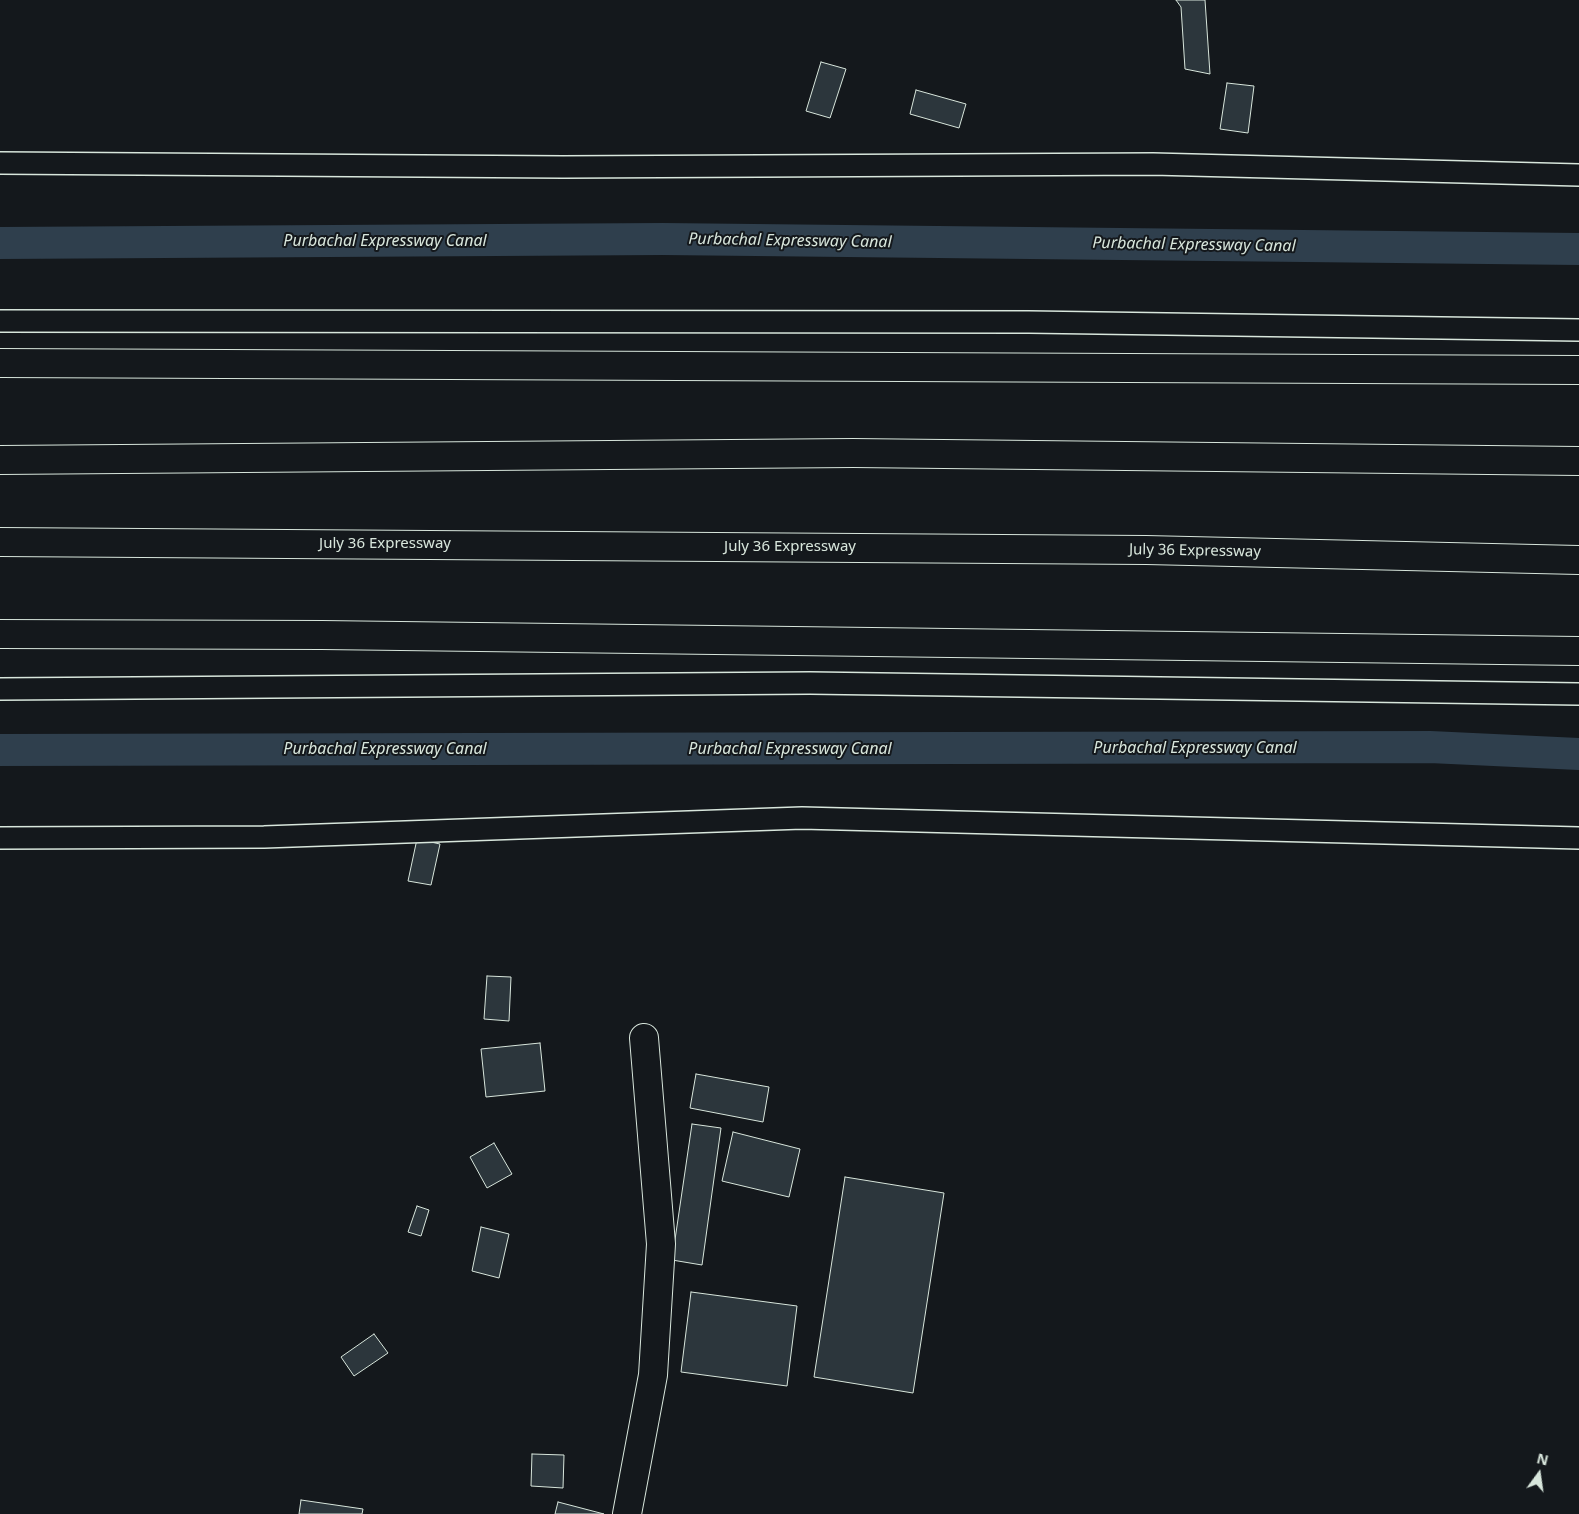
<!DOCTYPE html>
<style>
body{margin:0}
#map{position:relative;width:1579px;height:1514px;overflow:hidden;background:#14181c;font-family:"Noto Sans",sans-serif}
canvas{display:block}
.north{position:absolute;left:1514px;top:1449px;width:50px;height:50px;-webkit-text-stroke:4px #14181c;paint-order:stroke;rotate:14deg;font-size:14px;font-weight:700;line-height:20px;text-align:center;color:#d8e6dc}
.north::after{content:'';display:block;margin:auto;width:18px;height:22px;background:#d8e6dc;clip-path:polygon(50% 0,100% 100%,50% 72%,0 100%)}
</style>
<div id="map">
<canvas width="1579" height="1514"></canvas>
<div class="north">N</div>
</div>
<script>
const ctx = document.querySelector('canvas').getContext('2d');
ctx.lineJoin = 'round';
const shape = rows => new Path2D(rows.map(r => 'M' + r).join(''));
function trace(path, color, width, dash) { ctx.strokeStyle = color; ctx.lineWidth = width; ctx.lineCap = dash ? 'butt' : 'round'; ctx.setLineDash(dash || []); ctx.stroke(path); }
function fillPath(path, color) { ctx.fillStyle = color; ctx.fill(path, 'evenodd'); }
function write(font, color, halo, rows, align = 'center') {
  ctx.font = font + ' "Noto Sans",sans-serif'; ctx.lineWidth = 4; ctx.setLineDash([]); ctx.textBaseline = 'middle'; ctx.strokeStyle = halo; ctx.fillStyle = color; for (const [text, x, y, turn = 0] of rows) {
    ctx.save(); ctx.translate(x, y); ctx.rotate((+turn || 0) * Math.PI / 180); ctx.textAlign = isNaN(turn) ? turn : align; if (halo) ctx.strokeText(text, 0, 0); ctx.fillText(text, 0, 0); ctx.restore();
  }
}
trace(shape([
 [0,243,663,239,1579,249],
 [0,750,1430,747,1579,754]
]), '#2f3f4d', 32);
const building = shape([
 [1176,0,1205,0,1210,74,1185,69,1181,7,1176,0],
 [821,62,846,69,830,118,806,111,821,62],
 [1227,83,1254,86,1248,133,1220,129,1227,83],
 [916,90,966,104,959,128,910,114,916,90],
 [417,839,440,844,431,885,408,881,417,839],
 [487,976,511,977,509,1021,484,1019,487,976],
 [540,1043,545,1091,486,1097,481,1049,540,1043],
 [696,1074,769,1087,763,1122,690,1108,696,1074],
 [692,1124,721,1128,702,1265,672,1260,692,1124],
 [733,1132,800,1149,789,1197,722,1181,733,1132],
 [494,1143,512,1174,487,1188,470,1157,494,1143],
 [845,1177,944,1193,913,1393,814,1377,845,1177],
 [417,1206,429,1210,421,1236,408,1232,417,1206],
 [481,1227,509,1234,499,1278,472,1271,481,1227],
 [691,1292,797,1306,787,1386,681,1372,691,1292],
 [374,1334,388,1353,354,1376,341,1357,374,1334],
 [532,1454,564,1455,563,1488,531,1486,532,1454],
 [301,1500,363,1509,362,1514,299,1514,301,1500],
 [558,1502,604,1514,555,1514,558,1502]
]);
fillPath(building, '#2c363c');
trace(building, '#d8e6dc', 1);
const pedestrian = shape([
 [0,163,563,167,1153,164,1579,175],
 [0,321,1029,322,1579,330],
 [0,689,810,683,1579,694],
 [0,838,264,837,802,818,1579,838]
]);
const minor = shape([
 [627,1514,653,1375,661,1244,644,1038]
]);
const primary = shape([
 [0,363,1579,370],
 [0,634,322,635,1579,651]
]);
const motorway = shape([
 [0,460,853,453,1579,461],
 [0,542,1146,550,1579,560]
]);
trace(pedestrian, '#d8e6dc', 24);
trace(minor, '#d8e6dc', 30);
trace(primary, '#d8e6dc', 30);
trace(motorway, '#d8e6dc', 30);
trace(pedestrian, '#14181c', 21);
trace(minor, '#14181c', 28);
trace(primary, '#14181c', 28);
trace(motorway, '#14181c', 28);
write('15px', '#d8e6dc', '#14181c', [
 ["July 36 Expressway",385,544],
 ["July 36 Expressway",790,547],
 ["July 36 Expressway",1195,551,1]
]);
write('italic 16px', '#d8e6dc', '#14181c', [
 ["Purbachal Expressway Canal",385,241],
 ["Purbachal Expressway Canal",790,241,1],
 ["Purbachal Expressway Canal",1194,245,1],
 ["Purbachal Expressway Canal",1195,748],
 ["Purbachal Expressway Canal",385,749],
 ["Purbachal Expressway Canal",790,749]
]);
</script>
